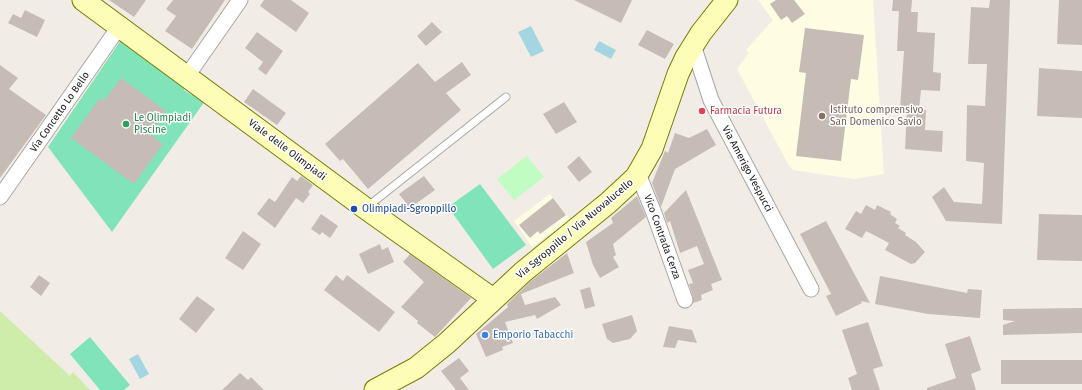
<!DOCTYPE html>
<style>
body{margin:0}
canvas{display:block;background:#f1ede6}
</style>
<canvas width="1082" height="390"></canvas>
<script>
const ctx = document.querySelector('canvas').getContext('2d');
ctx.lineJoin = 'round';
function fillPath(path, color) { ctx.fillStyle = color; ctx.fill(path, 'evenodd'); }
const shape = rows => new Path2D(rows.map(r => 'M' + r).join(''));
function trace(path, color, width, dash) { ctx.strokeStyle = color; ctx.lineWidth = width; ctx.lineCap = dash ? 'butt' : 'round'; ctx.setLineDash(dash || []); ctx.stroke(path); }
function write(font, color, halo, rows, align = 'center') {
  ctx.font = font + ' "Fira Sans",sans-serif'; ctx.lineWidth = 3; ctx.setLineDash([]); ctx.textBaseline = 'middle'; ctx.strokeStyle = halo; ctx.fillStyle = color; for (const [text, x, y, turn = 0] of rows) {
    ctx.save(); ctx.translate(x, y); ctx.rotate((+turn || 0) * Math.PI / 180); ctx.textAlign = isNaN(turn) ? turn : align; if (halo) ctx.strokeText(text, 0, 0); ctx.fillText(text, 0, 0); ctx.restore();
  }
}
fillPath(shape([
 [758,0,873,0,884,174,854,179,793,170,788,164,737,69,749,53,746,50,773,20],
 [550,194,570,219,532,247,514,221]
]), '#fffde1');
fillPath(shape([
 [0,311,70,376,73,372,90,390,0,390]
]), '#ceedaa');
fillPath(shape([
 [527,156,544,177,514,200,497,179]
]), '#c1fcc3');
fillPath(shape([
 [121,40,185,87,184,90,192,95,195,94,205,101,112,232,48,147],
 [480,184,526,245,493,269,448,207],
 [90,337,130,385,124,390,100,390,70,354]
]), '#80e4b8');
fillPath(shape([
 [531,26,544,51,531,57,518,32],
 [599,41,616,50,611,59,594,50],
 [138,354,149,374,140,379,129,359]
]), '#a4d6e1');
fillPath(shape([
 [109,0,146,0,134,17],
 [173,0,225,0,192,49,165,31,176,16,166,9],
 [264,0,291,0,309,13,296,32,260,6],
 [574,0,632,0,621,23],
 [776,0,794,0,805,14,792,23,787,16,781,20,770,4],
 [893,0,912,0,911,12,918,12,917,32,935,33,933,72,941,73,940,91,921,90,919,110,926,110,925,130,943,131,942,152,905,149,907,109,900,109,904,51,897,51,899,11,892,11],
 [990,0,1010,0,1002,224,946,221,932,197,944,187,954,202,982,204,984,163,966,161,967,105,985,106,987,64,968,64,969,44,971,7,989,8],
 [1059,0,1082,0,1082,45,1057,44],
 [25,10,45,20,37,37,8,23,13,14,21,18],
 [432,22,442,32,426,46,417,36],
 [805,28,864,35,858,80,851,79,841,161,796,156,806,73,799,72],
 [647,30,674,44,665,59,638,45],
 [257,32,283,51,266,75,258,69,263,62,245,48],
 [462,62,471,75,446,93,461,110,368,189,343,159,340,161,325,144,418,63,435,82],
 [0,65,18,78,9,89,46,115,0,178],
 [1039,68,1082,71,1082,118,1037,116],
 [121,78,166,111,150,134,163,144,134,184,71,138,100,98,104,101],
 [253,89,286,113,277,125,244,102],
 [564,102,577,122,556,134,543,114],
 [707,129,716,145,675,169,661,207,652,183,665,151,668,153,675,133,689,138],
 [579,156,592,172,579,182,567,167],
 [301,176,313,185,308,192,310,194,303,203,296,198,275,228,257,214,269,198,275,202,292,177,297,181],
 [424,176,435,190,410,208,399,194],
 [686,190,722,280,711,284,713,290,701,295,702,300,693,303,693,297,689,284,693,283,688,270,704,264,697,246,680,253,670,221,667,223,664,213],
 [637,196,646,217,613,244,616,255,613,257,619,267,600,278,593,265,586,242,613,223,611,218],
 [553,198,566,215,540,234,538,231,530,238,519,225],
 [866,205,875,210,877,205,891,212,890,214,897,219,895,223,900,226,898,228,906,233,905,235,916,242,925,252,915,263,911,264,885,250,889,243,866,231,862,238,845,229,856,211,861,214],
 [321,214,338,226,330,238,322,232,320,235,311,229],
 [1039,214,1082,215,1082,261,1037,260],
 [826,221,870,303,861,301,862,303,836,316,826,296,831,294,800,234],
 [243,231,261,244,243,270,225,258],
 [380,244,382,250,388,247,394,262,368,274,359,254],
 [567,253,574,273,521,294,525,305,555,297,561,305,537,319,535,315,505,322,513,343,502,347,503,350,486,357,476,334,508,307,507,304,531,281],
 [410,254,471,298,435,337,417,323,418,321,401,307,424,282,403,262],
 [39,275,50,283,41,296,30,287],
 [336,275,343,281,347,275,395,312,379,332,324,290],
 [880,276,967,293,968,289,982,290,980,318,928,314,875,304],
 [590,287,595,306,585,309,580,290],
 [197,296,215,309,196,333,179,319],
 [1082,308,1082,333,1003,335,1003,325,1015,321,1003,320,1003,309],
 [632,315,637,331,630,339,613,343,607,339,602,324],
 [868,322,883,366,873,369,880,390,852,390,848,378,857,374,842,330],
 [669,326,692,330,697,343,678,340,675,348,663,347],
 [970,336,981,370,971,374,976,390,927,390,927,388,956,378,945,344],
 [459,358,469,371,460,378,469,390,456,390,441,371],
 [1001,360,1082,360,1082,384,1001,384],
 [240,373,248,380,251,377,264,390,222,390]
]), '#c6bcb5');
const lane = shape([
 [367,207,506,97]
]);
const street = shape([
 [693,45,711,100,811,289],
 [187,76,240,0],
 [638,174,654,213,685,300],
 [0,197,119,27]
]);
const secondary = shape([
 [83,0,365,208,493,299],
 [375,390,416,368,447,343,523,272,608,203,636,177,652,149,678,74,686,57,701,33,727,0]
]);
trace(lane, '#a7a7a7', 9);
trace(street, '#a7a7a7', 17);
trace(secondary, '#777e00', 23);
trace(lane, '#fff', 7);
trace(street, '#fff', 15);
trace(secondary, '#fdfdb8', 21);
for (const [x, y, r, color] of [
 [702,111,4,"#e0444e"],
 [822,116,4,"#8d6e63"],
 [126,124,4,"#2e9e5b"],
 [354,209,4,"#1a4fb4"],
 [485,335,4,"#3f7fe0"]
]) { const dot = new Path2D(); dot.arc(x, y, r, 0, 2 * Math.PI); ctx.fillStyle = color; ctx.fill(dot); trace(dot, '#fff', 1.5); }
write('10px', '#785e54', '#fff', [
 ["Istituto comprensivo",830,110],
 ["San Domenico Savio",830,122]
], 'left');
write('10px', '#be3a42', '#fff', [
 ["Farmacia Futura",710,111]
], 'left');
write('10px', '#202020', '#fff', [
 ["Via Concetto Lo Bello",60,112,-55],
 ["Viale delle Olimpiadi",287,150,37],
 ["Via Amerigo Vespucci",747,169,62],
 ["Via Sgroppillo / Via Nuovalucello",575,229,-40],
 ["Vico Contrada Cerza",662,237,70]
]);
write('10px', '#27864d', '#fff', [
 ["Le Olimpiadi",134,118],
 ["Piscine",134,130]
], 'left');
write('10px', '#164399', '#fff', [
 ["Olimpiadi-Sgroppillo",362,209]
], 'left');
write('10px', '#366cbe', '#fff', [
 ["Emporio Tabacchi",493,335]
], 'left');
</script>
